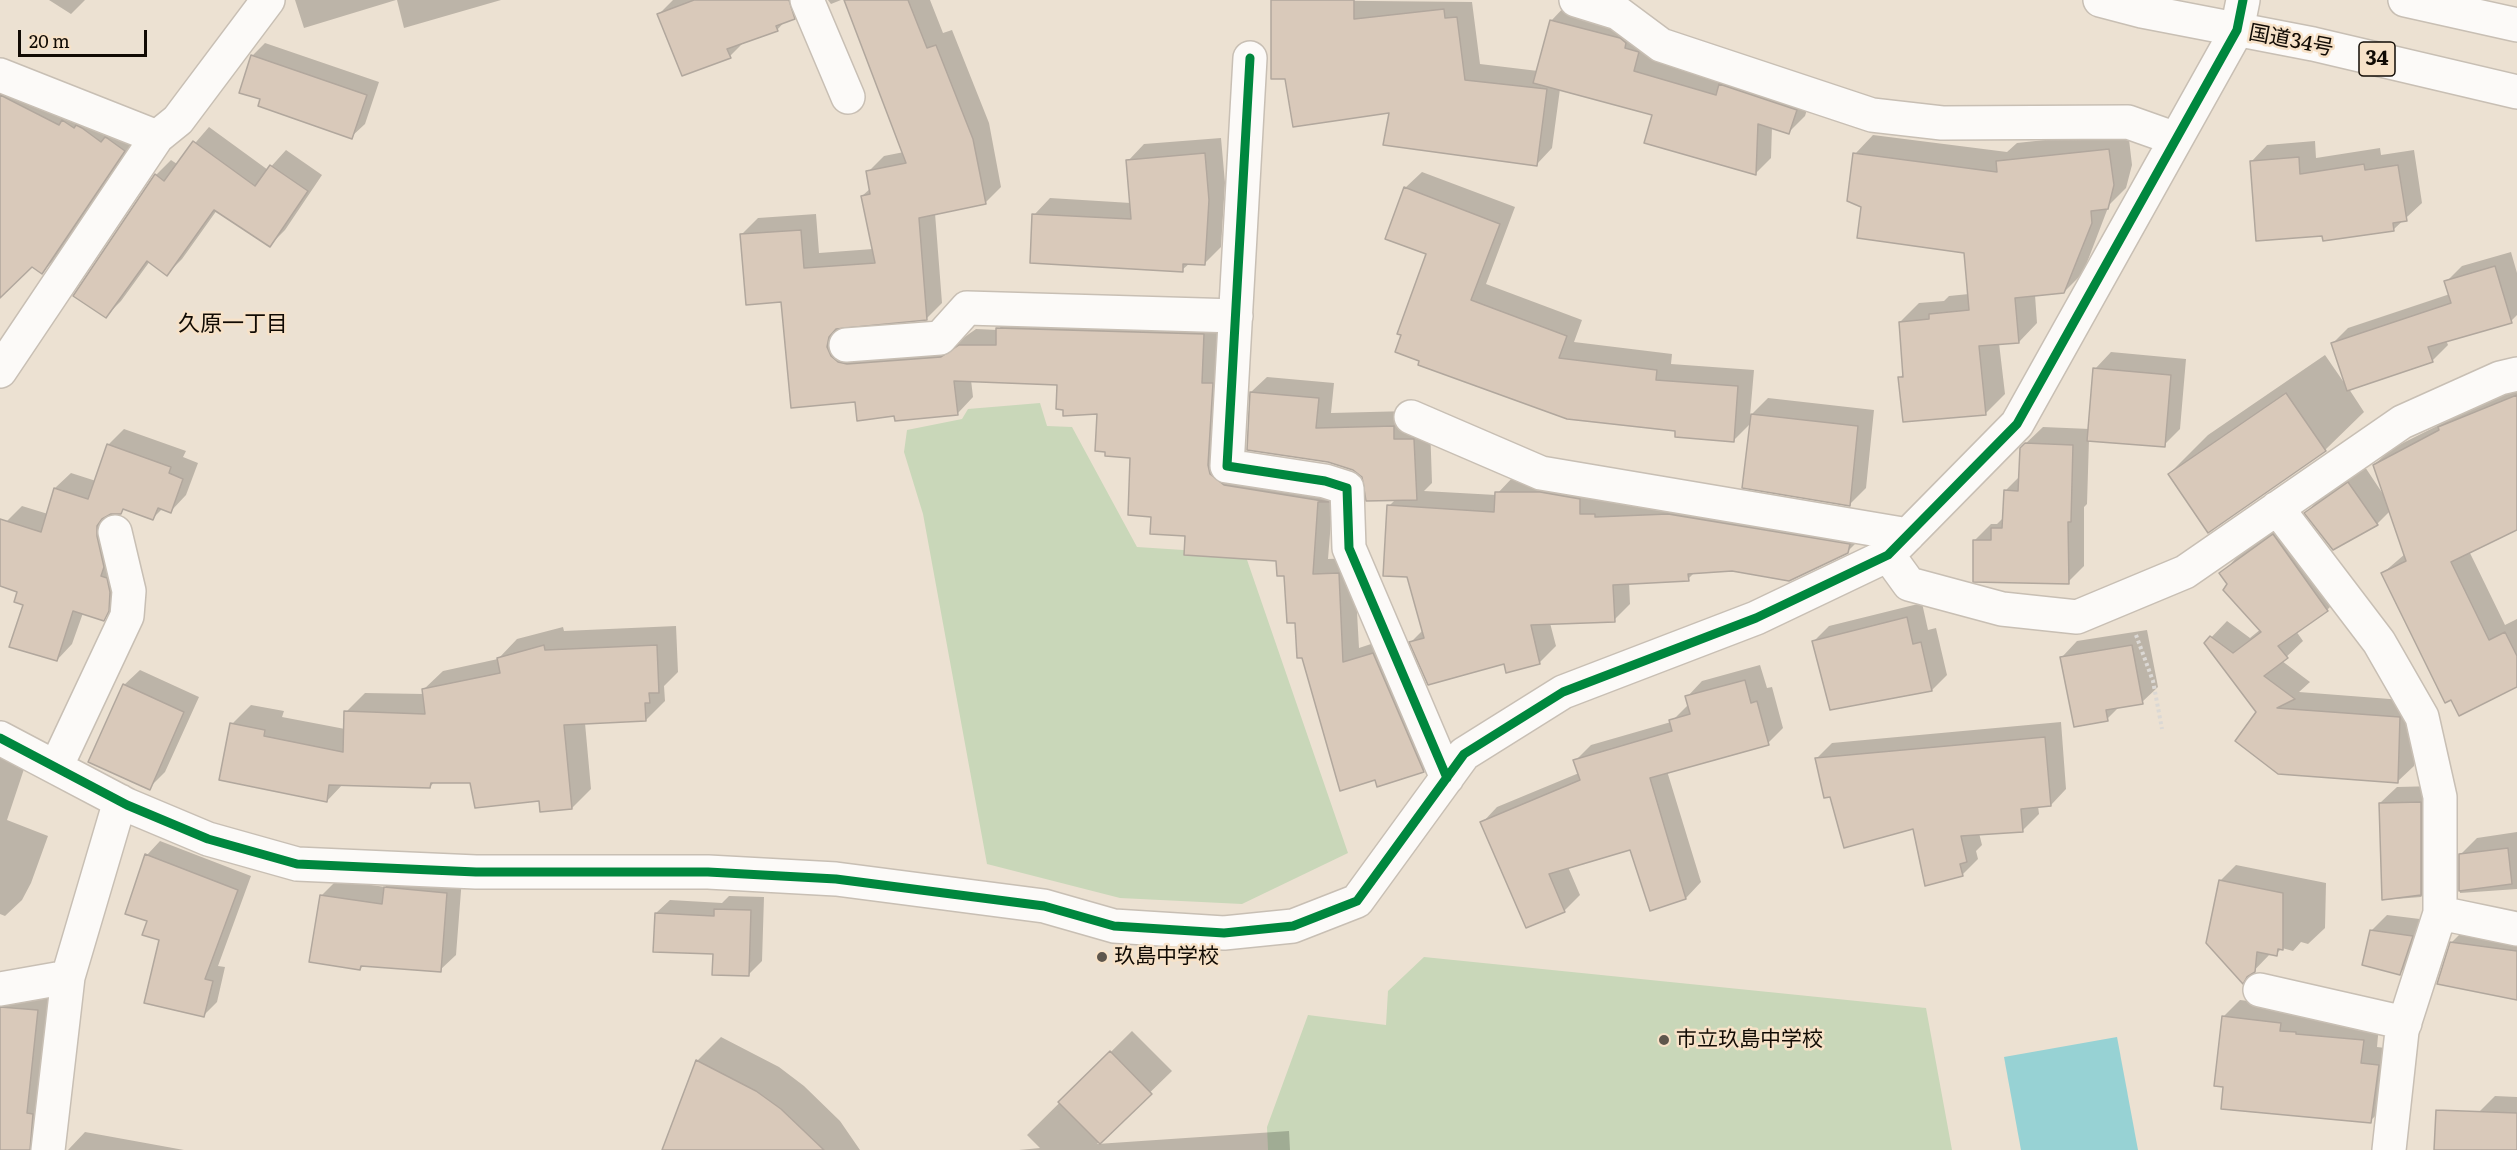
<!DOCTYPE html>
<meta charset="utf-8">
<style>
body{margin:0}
#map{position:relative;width:2517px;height:1150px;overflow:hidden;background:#ece1d2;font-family:Literata,serif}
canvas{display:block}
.scale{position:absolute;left:18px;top:30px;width:129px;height:27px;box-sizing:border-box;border:3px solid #110b04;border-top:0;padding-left:8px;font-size:18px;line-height:21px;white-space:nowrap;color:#110b04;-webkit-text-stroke:4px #f7e2c8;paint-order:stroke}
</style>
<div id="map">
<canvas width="2517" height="1150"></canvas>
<div class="scale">20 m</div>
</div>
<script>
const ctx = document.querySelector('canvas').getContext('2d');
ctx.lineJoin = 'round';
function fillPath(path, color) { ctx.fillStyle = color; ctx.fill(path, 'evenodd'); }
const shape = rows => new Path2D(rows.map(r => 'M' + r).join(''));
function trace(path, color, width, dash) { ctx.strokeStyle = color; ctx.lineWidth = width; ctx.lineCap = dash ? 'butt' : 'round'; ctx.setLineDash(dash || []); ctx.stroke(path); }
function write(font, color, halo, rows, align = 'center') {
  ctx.font = font + ' Literata,"Noto Sans JP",serif'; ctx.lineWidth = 5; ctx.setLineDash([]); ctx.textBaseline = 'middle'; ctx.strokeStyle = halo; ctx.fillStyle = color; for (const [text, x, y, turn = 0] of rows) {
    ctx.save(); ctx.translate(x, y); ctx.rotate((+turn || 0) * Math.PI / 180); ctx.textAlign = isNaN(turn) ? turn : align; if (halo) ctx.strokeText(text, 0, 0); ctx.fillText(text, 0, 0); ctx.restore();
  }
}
fillPath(shape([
 [1040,403,1047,426,1072,427,1137,547,1245,554,1348,853,1242,904,1120,898,987,864,923,514,904,452,907,430,962,419,968,409],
 [1424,957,1926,1008,1952,1150,1268,1150,1267,1127,1308,1015,1386,1025,1388,991]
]), '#c9d7b9');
fillPath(shape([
 [2117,1037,2138,1150,2021,1150,2004,1057]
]), '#97d2d4');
fillPath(shape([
 [49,0,85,0,71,14],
 [295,0,396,0,304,28],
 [397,0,501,0,404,28],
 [673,0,800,0,800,5,777,30,745,41,730,56,659,14],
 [828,0,841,0,831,4],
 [845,0,930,0,943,33,952,30,989,123,1001,187,985,203,935,213,942,303,926,319,843,327,843,330,959,341,976,329,998,330,1014,312,1219,319,1223,448,1333,496,1328,559,1354,558,1359,648,1389,638,1439,755,1423,771,1296,621,1286,574,1278,559,1187,534,1153,516,1132,456,1099,412,1059,383,971,380,973,397,958,413,896,415,856,400,782,301,742,234,758,218,816,214,819,253,873,249,862,196,871,188,868,172,884,156,904,152],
 [1271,0,1472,2,1480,64,1538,71,1551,21,1567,4,1812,94,1805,116,1789,132,1772,127,1771,158,1755,174,1654,114,1560,89,1552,148,1537,164,1390,111,1286,77,1272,77],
 [265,43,379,82,365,124,351,137,262,99,252,56],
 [0,70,140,134,58,256,42,272,32,265,0,296],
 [209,127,268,170,286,150,322,175,285,230,270,245,217,210,182,259,167,274,150,261,121,301,106,316,75,295,156,175,171,160,177,164],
 [2128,131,2132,165,2126,188,2109,205,2083,273,2064,292,2035,295,2037,323,2019,342,1999,343,2005,394,1986,413,1900,378,1904,373,1900,322,1919,303,1944,301,1949,296,1969,294,1965,251,1862,206,1855,154,1873,135,2007,152,2017,143],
 [1221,138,1225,183,1221,247,1205,263,1190,263,1182,270,1034,215,1050,198,1131,203,1128,161,1144,144],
 [2315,141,2316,158,2380,148,2381,155,2414,150,2422,203,2394,229,2251,162,2267,145],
 [1422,172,1515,207,1486,284,1582,320,1574,342,1672,354,1671,364,1754,370,1750,416,1768,398,1874,410,1866,488,1849,505,1751,423,1734,440,1677,430,1568,417,1428,253,1405,188],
 [2511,252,2517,273,2517,315,2511,321,2446,340,2448,345,2432,361,2349,389,2364,412,2325,450,2169,474,2208,435,2325,355,2345,384,2332,344,2348,328,2450,294,2446,282,2462,266],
 [2111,352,2186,359,2180,429,2164,445,2089,439,2087,504,2084,507,2084,566,2068,582,1974,541,1991,524,1997,524,2004,517,2005,491,2020,476,2021,448,2043,427,2090,429,2095,369],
 [1267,377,1334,383,1331,413,1409,411,1430,424,1432,483,1424,491,1496,495,1513,477,1863,536,1847,552,1695,572,1688,579,1629,582,1630,604,1614,620,1550,623,1556,646,1540,662,1507,671,1505,663,1411,642,1423,630,1389,506,1396,499,1251,392],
 [2517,386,2517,523,2469,551,2505,625,2517,619,2517,686,2383,573,2405,554,2390,511,2377,524,2306,513,2322,496,2365,467,2383,494,2374,465,2391,449],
 [124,429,186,451,183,457,198,463,186,495,171,511,163,508,153,518,125,508,121,513,112,512,120,603,104,619,83,613,72,644,57,660,19,591,0,567,0,541,6,522,22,506,48,514,55,488,71,473,96,481,108,445],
 [2290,519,2343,594,2327,610,2296,631,2303,641,2282,661,2310,682,2299,692,2416,701,2414,766,2397,782,2258,712,2206,643,2227,621,2250,638,2261,629,2221,574,2237,557],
 [1922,603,1928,630,1936,628,1947,675,1932,690,1814,641,1829,626],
 [676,626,678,672,664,686,665,701,646,720,585,723,591,789,572,808,472,782,435,781,430,787,343,784,327,801,232,724,251,705,284,711,282,717,345,729,346,712,365,693,424,694,423,690,443,671,498,659,517,639,563,627,564,631],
 [2147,630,2158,687,2142,702,2120,706,2107,719,2062,657,2077,641],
 [1760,665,1767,688,1772,687,1783,728,1768,743,1667,771,1701,882,1686,898,1631,848,1568,867,1580,895,1564,911,1482,823,1497,807,1579,773,1575,761,1591,745,1671,722,1689,704,1687,697,1702,681],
 [140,670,199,697,165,772,149,788,124,685],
 [2061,722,2066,789,2051,805,2038,806,2039,814,2023,830,1979,833,1982,845,1976,851,1978,859,1962,875,1914,828,1831,795,1816,759,1832,743],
 [0,741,28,757,7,820,48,836,31,883,22,900,5,916,0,914],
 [2437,786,2437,880,2421,897,2383,900,2380,803,2397,787],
 [2517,832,2517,889,2460,893,2460,855,2477,838],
 [160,841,251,876,218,966,225,967,217,1002,204,1015,149,920,147,855],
 [2236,865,2326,883,2325,928,2308,944,2301,942,2293,951,2282,948,2276,954,2271,953,2243,982,2220,881],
 [401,872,462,878,456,955,440,970,364,965,360,969,321,896,337,880,385,887],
 [729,896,764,897,762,961,749,974,656,913,670,900,722,903],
 [2387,915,2428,920,2416,957,2400,973,2371,931],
 [2468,926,2517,933,2517,998,2452,942],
 [0,992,54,995,55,1150,0,1150],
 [2240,1000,2297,1007,2379,1025,2377,1047,2395,1049,2387,1105,2370,1121,2224,1086,2223,1017],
 [1132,1031,1172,1071,1097,1144,1289,1131,1290,1150,1019,1150,1040,1148,1027,1135],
 [721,1037,779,1067,804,1086,840,1121,860,1150,663,1150,697,1061],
 [2495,1096,2517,1097,2517,1150,2478,1150,2479,1112],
 [85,1132,184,1150,68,1150]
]), '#0003');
const building = shape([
 [694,0,789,0,795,19,776,26,778,31,727,49,731,58,682,76,657,14,694,0],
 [844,0,908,0,927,48,936,45,973,139,986,204,919,218,927,320,836,329,829,337,827,347,831,356,838,362,847,364,941,357,959,345,996,345,996,328,1204,334,1202,383,1213,383,1208,465,1210,474,1224,485,1329,502,1318,502,1313,574,1339,573,1343,662,1373,653,1424,772,1377,787,1375,780,1340,791,1302,658,1297,658,1295,623,1287,623,1284,576,1277,576,1276,561,1184,555,1185,536,1150,534,1151,517,1128,515,1130,458,1105,456,1105,452,1095,451,1097,414,1063,416,1063,410,1056,409,1057,385,954,381,958,415,895,421,894,416,857,421,855,402,791,408,781,302,746,305,740,234,801,230,804,268,875,263,861,196,870,194,866,171,906,163,844,0],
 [1271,0,1354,0,1354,19,1444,9,1445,18,1457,17,1465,80,1547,89,1537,166,1383,145,1389,113,1293,127,1285,79,1271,79,1271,0],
 [1550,20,1620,38,1626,43,1625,48,1639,52,1634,71,1716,95,1719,84,1797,110,1789,134,1758,124,1756,175,1644,143,1652,115,1533,83,1550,20],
 [251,55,367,95,352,139,258,106,260,99,239,93,251,55],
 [0,95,59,125,62,120,74,128,76,125,82,128,101,142,105,137,107,138,125,151,42,274,32,267,0,298,0,95],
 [193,141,255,186,270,165,308,191,270,247,214,210,167,276,147,261,106,318,73,296,155,174,164,181,193,141],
 [2109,149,2114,185,2108,209,2091,211,2092,223,2064,293,2015,298,2019,343,1979,346,1986,415,1903,422,1898,377,1903,377,1899,322,1929,319,1929,314,1969,310,1964,253,1857,238,1861,207,1847,201,1853,153,1997,172,1996,161,2109,149],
 [1205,153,1209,200,1205,265,1183,264,1183,272,1030,263,1032,214,1131,219,1126,160,1205,153],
 [2299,157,2300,174,2364,164,2365,170,2398,165,2407,221,2393,223,2394,231,2323,241,2322,236,2256,241,2250,161,2299,157],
 [1404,187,1500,224,1471,300,1567,336,1559,358,1657,370,1656,380,1738,386,1734,442,1675,437,1675,431,1567,419,1418,365,1419,361,1395,352,1401,335,1397,334,1426,254,1385,239,1404,187],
 [2495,266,2512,323,2428,347,2433,362,2347,391,2331,343,2451,303,2444,281,2495,266],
 [2093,368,2171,375,2165,447,2087,441,2093,368],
 [1250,392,1319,398,1316,428,1394,426,1394,439,1414,439,1417,500,1366,501,1362,477,1353,470,1328,462,1247,450,1250,392],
 [2286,393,2326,451,2208,533,2168,474,2286,393],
 [2517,395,2517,530,2451,562,2489,640,2505,632,2517,656,2517,687,2459,716,2451,700,2445,703,2381,573,2406,561,2373,465,2439,430,2438,427,2517,395],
 [1751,414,1858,426,1850,506,1742,488,1751,414],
 [2025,443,2073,445,2071,522,2068,522,2069,584,1973,582,1973,540,1991,540,1991,528,2002,528,2004,490,2018,491,2020,448,2025,443],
 [107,444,171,467,169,473,183,479,171,513,158,508,153,520,123,509,121,514,111,514,102,519,97,526,97,536,104,567,101,576,107,578,110,592,109,611,104,621,73,611,57,661,9,647,23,605,14,602,17,592,0,586,0,519,41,532,54,488,88,499,107,444],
 [2348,482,2378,525,2333,550,2304,513,2348,482],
 [1495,492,1540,492,1580,499,1580,514,1595,514,1595,517,1668,514,1850,544,1848,553,1789,581,1732,571,1688,574,1689,581,1613,585,1615,622,1531,625,1540,664,1506,673,1504,664,1428,685,1409,642,1424,638,1407,577,1383,576,1387,505,1494,512,1495,492],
 [2273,534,2328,611,2278,646,2288,658,2264,676,2295,699,2277,708,2400,717,2398,783,2278,774,2235,741,2256,712,2204,643,2210,636,2233,653,2261,632,2223,590,2227,584,2219,573,2273,534],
 [1907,617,1913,644,1921,642,1932,691,1830,710,1812,641,1907,617],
 [544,645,545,650,657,645,659,693,649,693,650,703,645,703,646,721,564,725,572,809,540,812,539,801,475,808,470,783,431,783,430,788,329,785,327,802,219,780,230,723,265,730,264,736,343,752,344,711,425,714,422,689,500,673,497,658,544,645],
 [2132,645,2143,704,2106,710,2108,721,2074,727,2060,657,2132,645],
 [1745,680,1751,703,1757,701,1769,745,1650,778,1686,899,1650,911,1630,850,1549,874,1565,912,1526,928,1480,822,1580,780,1573,760,1672,731,1669,720,1690,714,1685,696,1745,680],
 [123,684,184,712,150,790,88,762,123,684],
 [2045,737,2051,806,2021,809,2023,832,1961,836,1967,862,1960,864,1963,876,1925,886,1913,829,1844,848,1830,797,1824,798,1815,758,2045,737],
 [2421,802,2421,895,2382,900,2379,803,2421,802],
 [2508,848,2512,884,2459,891,2459,854,2508,848],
 [145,854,238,890,205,979,213,981,204,1017,144,1003,159,940,142,935,147,921,125,914,145,854],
 [2219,880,2283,893,2283,950,2278,949,2277,956,2257,952,2255,972,2247,977,2243,984,2206,943,2219,880],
 [384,887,447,893,441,972,361,966,360,970,309,962,320,895,382,904,384,887],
 [714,909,751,910,749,976,712,975,713,954,653,952,655,913,714,916,714,909],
 [2370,930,2413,936,2400,975,2362,965,2370,930],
 [2450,942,2517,951,2517,1000,2437,984,2450,942],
 [0,1007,38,1010,27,1113,33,1114,30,1150,0,1150,0,1007],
 [2222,1016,2281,1023,2280,1031,2296,1032,2296,1034,2364,1040,2361,1063,2379,1065,2371,1123,2221,1109,2223,1087,2214,1086,2222,1016],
 [1110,1051,1152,1094,1100,1144,1058,1102,1110,1051],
 [696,1060,756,1091,781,1109,824,1150,662,1150,696,1060],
 [2436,1110,2517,1113,2517,1150,2434,1150,2436,1110]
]);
fillPath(building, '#d9c9ba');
trace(building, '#b1a79d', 1.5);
const minor = shape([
 [807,0,848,97],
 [1576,0,1618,13,1661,45,1872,115,1942,123,2128,122,2176,139],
 [1250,58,1227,466,1325,481,1347,488,1349,548,1447,778],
 [0,75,157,137],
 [846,345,940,338,967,308,1236,316],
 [0,371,157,137,178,120,268,0],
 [1411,417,1541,473,1908,535],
 [2277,508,2379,642,2422,717,2440,797,2440,913],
 [1888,555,1909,584,2002,609,2077,617,2185,572,2402,422,2500,378,2517,374],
 [0,738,127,805,208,839,297,864,476,872,708,872,836,879,1044,906,1114,926,1224,933,1293,926,1357,901,1464,754,1563,692,1756,618,1888,555,2017,424,2237,30,2243,0],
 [56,767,127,616,129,591,115,532],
 [0,989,68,977],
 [2260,990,2405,1023],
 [48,1150,68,977,120,801],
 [2389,1150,2402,1031,2440,913,2517,929]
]);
const highway = shape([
 [2100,0,2142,11,2313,44,2517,92],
 [2405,0,2517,25]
]);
trace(minor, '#c8bfb4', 36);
trace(highway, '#c8bfb4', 36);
trace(shape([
 [2136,635,2153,681,2162,729]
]), '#dbd8d4', 4, [3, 3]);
trace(minor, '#fcfaf8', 33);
trace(highway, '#fcfaf8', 33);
trace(shape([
 [1250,58,1227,466,1325,481,1347,488,1349,548,1447,778],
 [0,738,127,805,208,839,297,864,476,872,708,872,836,879,1044,906,1114,926,1224,933,1293,926,1357,901,1464,754,1563,692,1756,618,1888,555,2017,424,2237,30,2243,0]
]), '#00873e', 9);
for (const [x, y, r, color] of [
 [1102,957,6,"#5e564c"],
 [1664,1040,6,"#5e564c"]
]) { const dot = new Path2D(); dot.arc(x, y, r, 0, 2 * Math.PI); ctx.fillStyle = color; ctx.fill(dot); trace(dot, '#f7e2c8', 2); }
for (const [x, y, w] of [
 [2377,59,36]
]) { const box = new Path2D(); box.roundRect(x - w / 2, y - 17, w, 34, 4.5); ctx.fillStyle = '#f7e2c8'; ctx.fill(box); trace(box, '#110b04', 1.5); }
write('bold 20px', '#110b04', null, [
 ["34",2377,59]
]);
write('21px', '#110b04', '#f7e2c8', [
 ["国道34号",2291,41,11]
]);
write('21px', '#110b04', '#f7e2c8', [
 ["玖島中学校",1114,957],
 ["市立玖島中学校",1676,1040]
], 'left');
write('22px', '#110b04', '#f7e2c8', [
 ["久原一丁目",233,325]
]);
</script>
